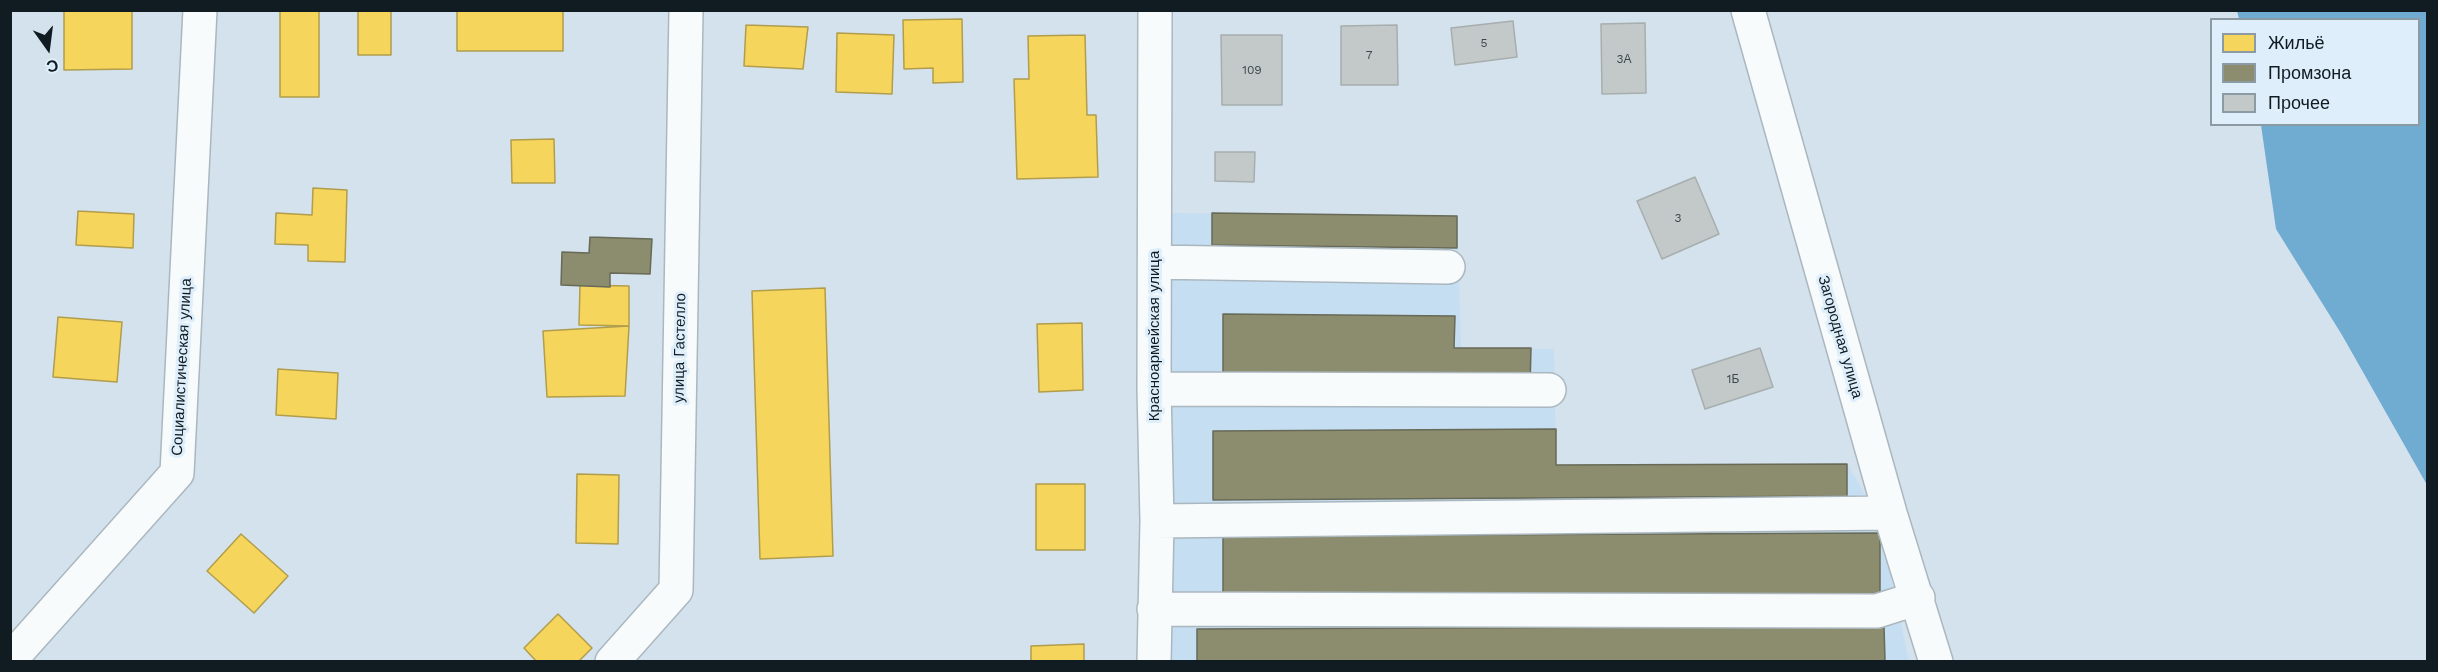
<!DOCTYPE html>
<meta charset="utf-8">
<style>
body{margin:0}
#map{position:relative;width:2438px;height:672px;overflow:hidden;background:#d3e2ed;font-family:"Work Sans",sans-serif}
canvas{display:block}
.frame{position:absolute;inset:0;border:12px solid #111b22;pointer-events:none}
.legend{position:absolute;left:2210px;top:18px;width:210px;height:108px;box-sizing:border-box;background:#deeffb;border:2px solid #8c9aa4;margin:0;padding:8px 10px;list-style:none;font-size:18px;color:#111b22}
.legend li{display:flex;align-items:center;gap:12px;height:30px}
.legend b{width:30px;border:2px solid #8c9aa4}
.north{position:absolute;left:18px;top:18px;width:60px;height:60px;-webkit-text-stroke:4px #deeffb;paint-order:stroke;rotate:166deg;font-size:16px;font-weight:700;line-height:24px;text-align:center;color:#111b22}
.north::after{content:'';display:block;margin:auto;width:21px;height:27px;background:#111b22;clip-path:polygon(50% 0,100% 100%,50% 72%,0 100%)}
</style>
<div id="map">
<canvas width="2438" height="672"></canvas>
<div class="frame"></div>
<ul class="legend">
<li><b style="height:16px;background:#f6d55c"></b>Жильё</li>
<li><b style="height:16px;background:#8c8c6e"></b>Промзона</li>
<li><b style="height:16px;background:#c2c9c8"></b>Прочее</li>
</ul>
<div class="north">С</div>
</div>
<script>
const ctx = document.querySelector('canvas').getContext('2d');
ctx.lineJoin = 'round';
function fillPath(path, color) { ctx.fillStyle = color; ctx.fill(path, 'evenodd'); }
const shape = rows => new Path2D(rows.map(r => 'M' + r).join(''));
function trace(path, color, width, dash) { ctx.strokeStyle = color; ctx.lineWidth = width; ctx.lineCap = dash ? 'butt' : 'round'; ctx.setLineDash(dash || []); ctx.stroke(path); }
function write(font, color, halo, rows, align = 'center') {
  ctx.font = font + ' "Work Sans",sans-serif'; ctx.lineWidth = 6; ctx.setLineDash([]); ctx.textBaseline = 'middle'; ctx.strokeStyle = halo; ctx.fillStyle = color; for (const [text, x, y, turn = 0] of rows) {
    ctx.save(); ctx.translate(x, y); ctx.rotate((+turn || 0) * Math.PI / 180); ctx.textAlign = isNaN(turn) ? turn : align; if (halo) ctx.strokeText(text, 0, 0); ctx.fillText(text, 0, 0); ctx.restore();
  }
}
fillPath(shape([
 [1170,213,1457,216,1461,348,1554,349,1556,465,1847,464,1877,515,1909,661,1169,662]
]), '#c5def1');
fillPath(shape([
 [2237,11,2427,11,2427,485,2342,335,2276,229,2261,125,2418,124,2418,20,2239,19]
]), '#70abd2');
const homes = shape([
 [64,10,132,10,132,69,64,70,64,10],
 [280,10,319,10,319,97,280,97,280,10],
 [358,10,391,10,391,55,358,55,358,10],
 [457,10,563,10,563,51,457,51,457,10],
 [962,19,963,82,933,83,933,68,904,69,903,20,962,19],
 [746,25,808,27,803,69,744,66,746,25],
 [837,33,894,35,892,94,836,92,837,33],
 [1085,35,1087,115,1096,115,1098,177,1017,179,1014,79,1029,79,1028,36,1085,35],
 [554,139,555,183,512,183,511,140,554,139],
 [313,188,347,190,345,262,308,261,308,245,275,244,276,213,312,215,313,188],
 [78,211,134,214,133,248,76,245,78,211],
 [580,285,629,286,629,326,579,325,580,285],
 [825,288,833,556,760,559,752,291,825,288],
 [58,317,122,322,117,382,53,377,58,317],
 [1082,323,1083,390,1039,392,1037,324,1082,323],
 [629,326,625,396,547,397,543,331,629,326],
 [278,369,338,373,336,419,276,415,278,369],
 [577,474,619,475,618,544,576,543,577,474],
 [1036,484,1085,484,1085,550,1036,550,1036,484],
 [241,534,288,576,254,613,207,571,241,534],
 [558,614,592,648,578,662,537,662,524,648,558,614],
 [1084,644,1084,662,1031,662,1031,646,1084,644]
]);
fillPath(homes, '#f6d55c');
trace(homes, '#b19d4b', 1.5);
const industry = shape([
 [1212,213,1457,216,1457,248,1212,245,1212,213],
 [590,237,652,239,650,274,610,273,610,287,561,285,562,252,589,253,590,237],
 [1223,314,1455,316,1454,348,1531,348,1530,387,1223,385,1223,314],
 [1556,429,1556,465,1847,464,1847,496,1213,500,1213,431,1556,429],
 [1880,533,1880,598,1223,602,1223,536,1880,533],
 [1884,626,1885,661,1197,662,1197,629,1884,626]
]);
fillPath(industry, '#8c8c6e');
trace(industry, '#676a57', 1.5);
const building = shape([
 [1513,21,1517,57,1455,65,1451,28,1513,21],
 [1645,23,1646,93,1602,94,1601,24,1645,23],
 [1397,25,1398,85,1341,85,1341,26,1397,25],
 [1221,35,1282,35,1282,105,1222,105,1221,35],
 [1215,152,1255,152,1254,182,1215,181,1215,152],
 [1695,177,1719,234,1662,259,1637,201,1695,177],
 [1760,348,1773,387,1705,409,1692,370,1760,348]
]);
fillPath(building, '#c2c9c8');
trace(building, '#a7aead', 1.5);
const minor = shape([
 [1748,10,1890,513,1936,662],
 [1155,262,1448,267],
 [1154,389,1549,390],
 [1157,521,1890,513],
 [1154,609,1877,611,1918,598],
 [10,660,177,473,200,10],
 [612,662,676,590,686,10],
 [1154,662,1157,521,1154,389,1155,10]
]);
trace(minor, '#abb7bf', 36);
trace(minor, '#f8fbfc', 33);
write('12px', '#3d464c', null, [
 ["5",1484,43],
 ["7",1369,55],
 ["3А",1624,59],
 ["109",1252,70],
 ["3",1678,218],
 ["1Б",1733,379]
]);
write('15px', '#111b22', '#deeffb', [
 ["Красноармейская улица",1155,336,-90],
 ["Загородная улица",1840,337,74],
 ["улица Гастелло",680,348,-89],
 ["Социалистическая улица",182,367,-87]
]);
</script>
